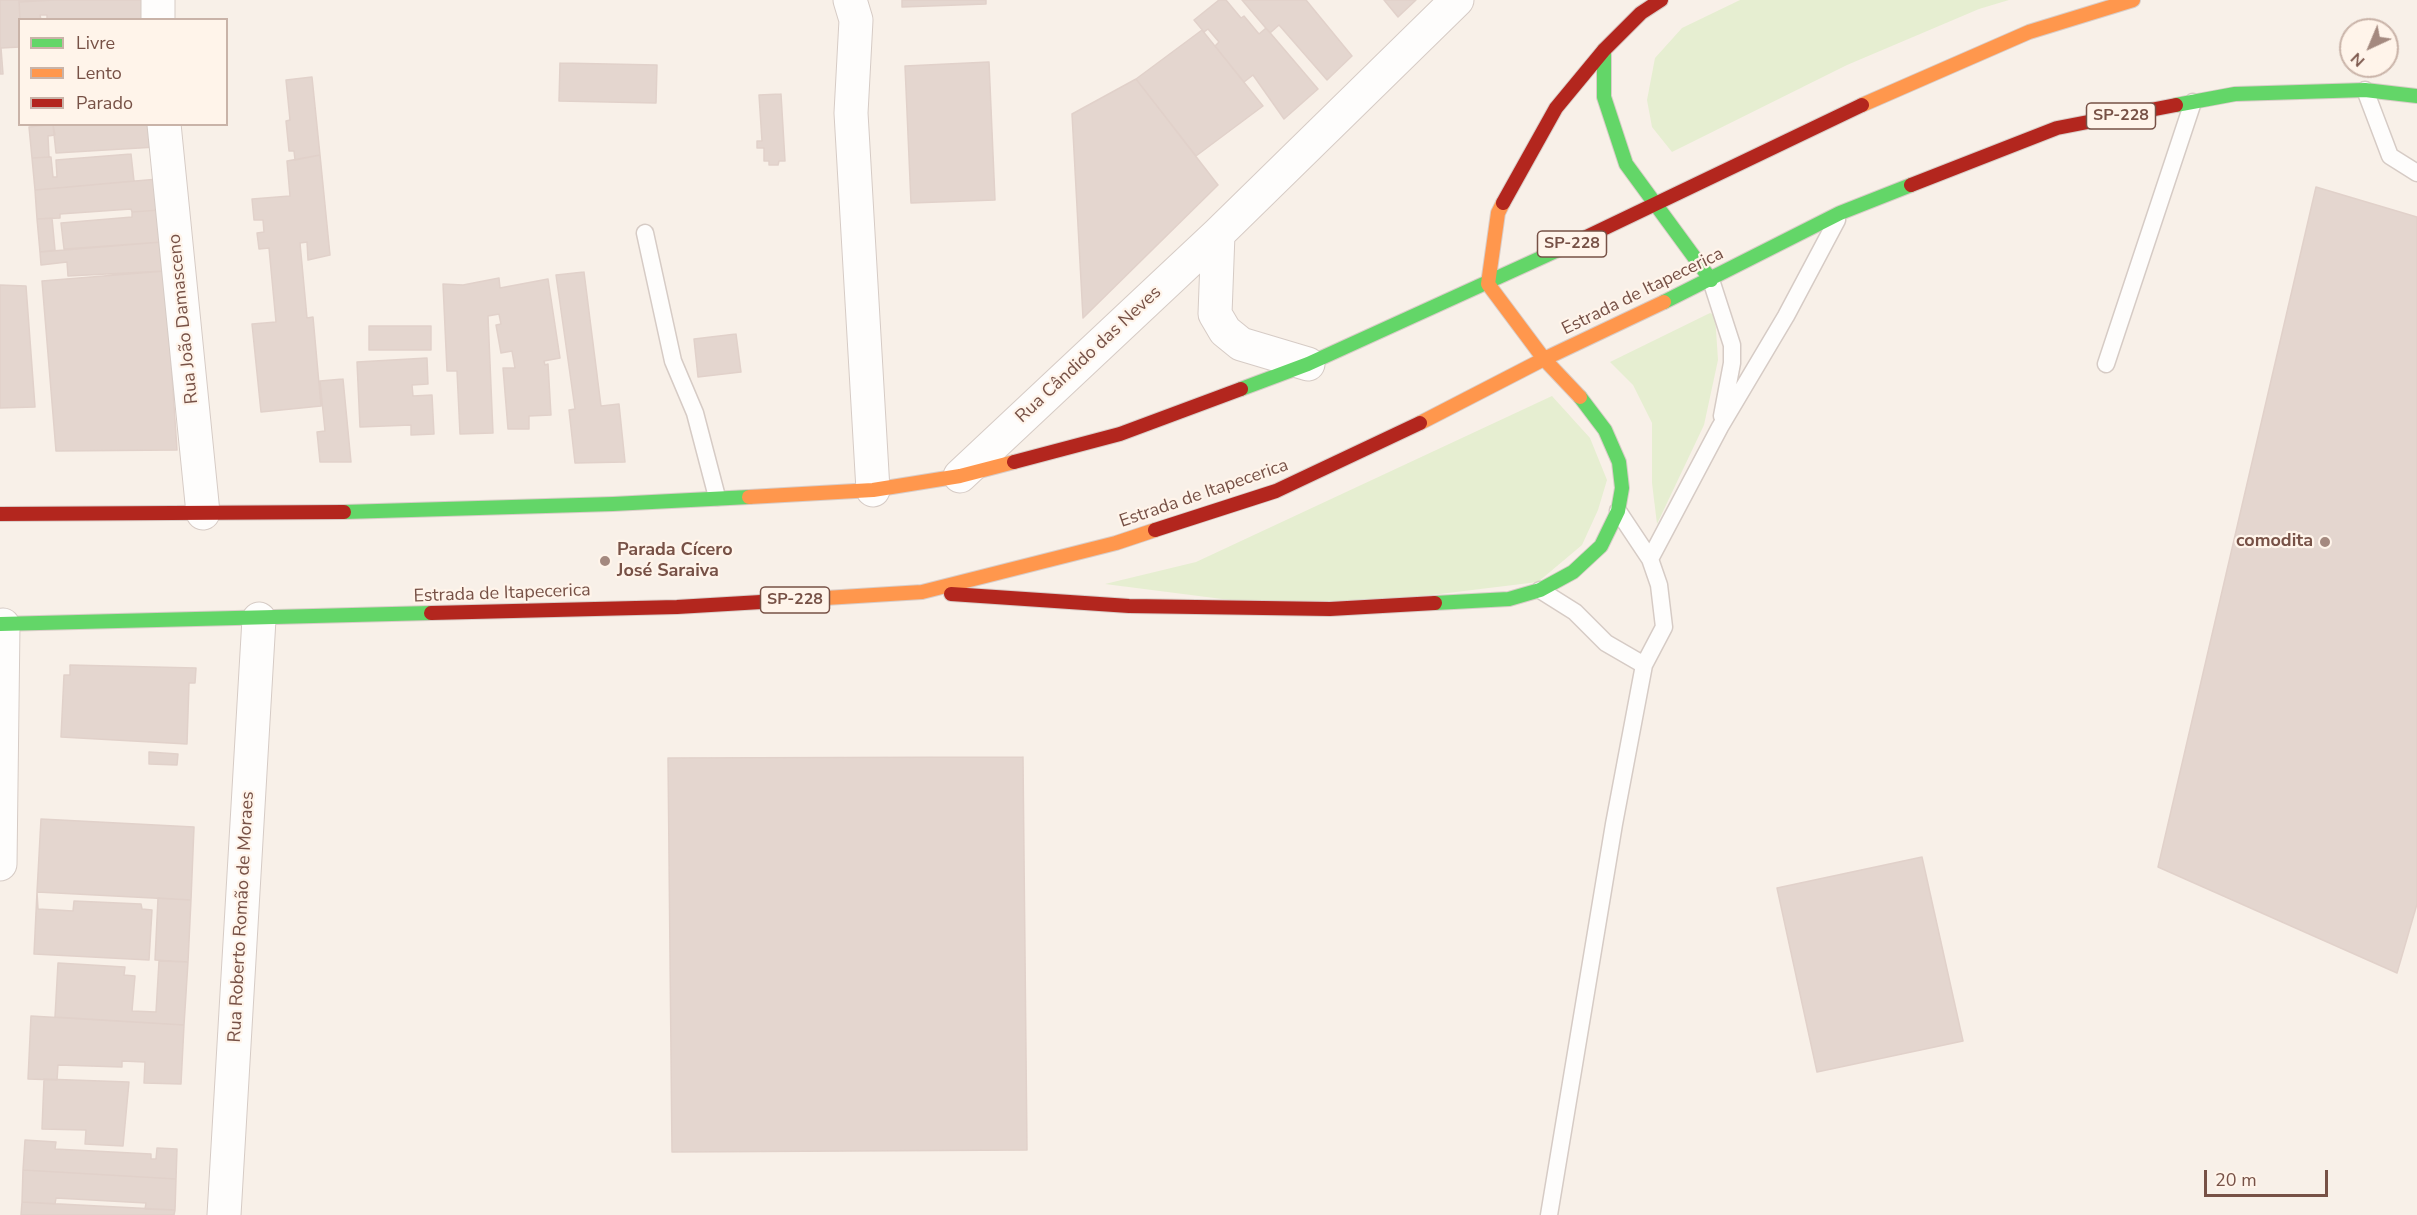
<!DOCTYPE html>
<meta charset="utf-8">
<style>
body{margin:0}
#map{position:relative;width:2417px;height:1215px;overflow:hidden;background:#f8f0e8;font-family:"Nunito Sans",sans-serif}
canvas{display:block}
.legend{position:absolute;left:18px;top:18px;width:210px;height:108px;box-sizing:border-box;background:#fff4ea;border:2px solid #c9b3a8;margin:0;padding:8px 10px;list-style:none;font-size:18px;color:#775146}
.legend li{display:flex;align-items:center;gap:12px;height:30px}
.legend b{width:30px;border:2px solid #c9b3a8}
.north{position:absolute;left:2339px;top:18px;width:60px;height:60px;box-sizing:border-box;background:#fff4ea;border:2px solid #c9b3a8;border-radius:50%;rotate:224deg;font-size:16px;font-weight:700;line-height:24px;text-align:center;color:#775146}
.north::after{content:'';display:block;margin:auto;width:21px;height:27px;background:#a4897f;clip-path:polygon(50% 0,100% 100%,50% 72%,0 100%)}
.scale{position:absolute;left:2204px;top:1170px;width:124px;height:27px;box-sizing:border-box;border:3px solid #775146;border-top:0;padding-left:8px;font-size:18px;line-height:21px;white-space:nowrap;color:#775146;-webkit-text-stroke:4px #fff4ea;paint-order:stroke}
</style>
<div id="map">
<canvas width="2417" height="1215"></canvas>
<ul class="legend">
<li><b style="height:8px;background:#63d668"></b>Livre</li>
<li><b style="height:8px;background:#ff974d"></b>Lento</li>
<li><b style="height:8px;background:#b3261e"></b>Parado</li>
</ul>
<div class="north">N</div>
<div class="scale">20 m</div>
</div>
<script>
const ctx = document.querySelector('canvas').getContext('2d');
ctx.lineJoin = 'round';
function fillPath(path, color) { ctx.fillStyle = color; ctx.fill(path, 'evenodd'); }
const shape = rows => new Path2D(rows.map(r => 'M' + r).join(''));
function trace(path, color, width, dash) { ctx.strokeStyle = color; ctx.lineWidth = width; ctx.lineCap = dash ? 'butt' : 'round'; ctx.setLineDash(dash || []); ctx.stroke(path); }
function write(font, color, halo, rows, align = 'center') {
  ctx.font = font + ' "Nunito Sans",sans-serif'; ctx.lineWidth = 4.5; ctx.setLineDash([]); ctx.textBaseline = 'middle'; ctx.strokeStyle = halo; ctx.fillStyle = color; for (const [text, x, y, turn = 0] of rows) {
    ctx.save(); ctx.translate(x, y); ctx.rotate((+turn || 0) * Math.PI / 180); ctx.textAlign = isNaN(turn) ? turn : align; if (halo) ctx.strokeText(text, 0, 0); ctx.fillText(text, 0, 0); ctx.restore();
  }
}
fillPath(shape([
 [1740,0,2009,0,1979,9,1847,65,1672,152,1652,127,1647,100,1655,58,1682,28],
 [1710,313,1715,315,1718,360,1704,425,1657,524,1652,483,1652,423,1633,385,1610,362],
 [1552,396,1590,438,1607,480,1598,510,1582,545,1538,582,1308,610,1105,584,1196,562]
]), '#e6eed1');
const building = shape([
 [0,0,19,0,20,20,20,47,1,48,3,74,0,74,0,0],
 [19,0,54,0,19,2,19,0],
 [54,0,145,0,146,20,47,20,47,15,40,15,41,20,20,20,19,2,54,0],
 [902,0,986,0,986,4,902,7,902,0],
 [1219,0,1226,0,1241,18,1244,16,1259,34,1266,28,1318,89,1284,119,1253,75,1244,82,1215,46,1219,42,1208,29,1204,32,1194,20,1219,0],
 [1242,0,1306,0,1352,56,1327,80,1279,25,1270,33,1242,0],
 [1384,0,1416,0,1398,17,1384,0],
 [1202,30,1263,106,1196,156,1136,79,1202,30],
 [989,62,995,200,911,203,905,66,989,62],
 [560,63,657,65,656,103,559,101,560,63],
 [312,77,320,155,295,160,294,151,289,151,286,121,290,120,286,80,312,77],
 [1136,79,1218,185,1083,318,1072,114,1136,79],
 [781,94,785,161,779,161,778,165,769,165,769,161,764,161,764,148,757,148,757,141,762,141,759,95,781,94],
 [153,124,156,147,56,153,53,125,153,124],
 [46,125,53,125,55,135,48,136,49,157,32,158,29,127,46,125],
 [131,154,134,181,35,190,32,158,51,157,53,177,57,177,56,160,131,154],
 [320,155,330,255,308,260,307,242,300,243,307,318,313,317,321,406,261,412,252,324,276,322,269,248,259,249,257,233,264,232,263,220,254,220,252,199,290,196,287,161,320,155],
 [158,179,160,210,132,212,131,209,60,214,60,218,37,219,35,190,158,179],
 [2316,187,2417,217,2417,904,2397,973,2158,867,2316,187],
 [160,210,162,242,64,249,61,223,132,217,132,212,160,210],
 [52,218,55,250,40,252,37,219,52,218],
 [162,242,165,271,68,276,67,262,41,265,40,252,162,242],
 [165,271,177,450,56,451,42,281,165,271],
 [584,272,601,406,619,404,625,462,575,463,569,410,575,409,556,275,584,272],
 [499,278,500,288,548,279,560,358,544,361,545,365,548,364,551,415,529,416,529,429,508,429,503,368,515,368,512,351,501,353,496,325,501,324,499,314,488,316,493,433,460,434,457,371,447,371,443,284,463,285,499,278],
 [0,285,26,286,35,407,0,408,0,285],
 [369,326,431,326,431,350,369,350,369,326],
 [736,334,741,372,698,377,694,339,736,334],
 [427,358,428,384,412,385,413,396,432,395,434,434,411,435,411,425,360,427,357,362,427,358],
 [343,379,351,462,320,462,317,432,325,431,320,381,343,379],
 [70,665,196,668,195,683,189,683,187,744,61,737,64,675,70,675,70,665],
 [149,752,178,754,177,765,149,764,149,752],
 [1023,757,1027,1150,672,1152,668,758,1023,757],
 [41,819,194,827,191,900,37,892,41,819],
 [1922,857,1963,1041,1817,1072,1777,888,1922,857],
 [37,892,38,909,73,911,74,901,141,904,142,909,152,910,149,960,34,954,37,892],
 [158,898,191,900,188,962,155,960,158,898],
 [159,961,188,962,184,1025,55,1017,58,963,125,967,124,975,135,976,132,1011,156,1012,159,961],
 [31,1016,184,1025,181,1084,144,1083,145,1062,122,1061,122,1067,58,1065,57,1080,28,1079,31,1016],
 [44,1079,129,1082,123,1146,85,1144,86,1130,42,1129,44,1079],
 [25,1140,56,1142,55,1149,151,1154,151,1159,156,1159,157,1148,177,1149,176,1179,23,1170,25,1140],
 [23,1170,176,1179,175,1210,145,1209,146,1203,56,1198,55,1204,22,1202,23,1170],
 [22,1202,175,1210,174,1215,21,1215,22,1202]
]);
fillPath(building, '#e4d6cf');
trace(building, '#e1d1ca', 1.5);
const lane = shape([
 [2365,90,2390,156,2417,173],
 [645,233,673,361,695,413,717,497],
 [1711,280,1732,345,1732,363,1722,416],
 [2106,364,2193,102],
 [1650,559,1720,427,1786,316,1837,220],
 [1540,590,1575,612,1606,643,1644,665],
 [1549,1215,1614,824,1644,665,1664,627,1659,585,1650,559,1618,511]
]);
const street = shape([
 [850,0,856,20,851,113,873,490],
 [158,20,158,0],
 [164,124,203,513],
 [1218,234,1215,314,1225,331,1241,344,1308,364],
 [960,476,1218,234,1457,0],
 [0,864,3,625],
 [224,1215,259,619]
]);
const fast = shape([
 [1604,50,1604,97,1626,164,1711,280],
 [2176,105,2235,94,2365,90,2417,96],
 [1664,302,1840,213,1911,185],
 [1241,389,1308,364,1580,240],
 [344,512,613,504,749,497],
 [1435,603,1509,599,1540,590,1573,572,1601,546,1618,511,1622,488,1619,462,1605,430,1580,397],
 [0,624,431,613]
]);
const slow = shape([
 [1862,105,2029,32,2133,0],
 [1503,203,1498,213,1488,284,1544,359,1580,397],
 [1420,423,1544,359,1664,302],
 [749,497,873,490,960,476,1014,462],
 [761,602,922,592,1116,543,1155,530]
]);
const jam = shape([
 [1911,185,2057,128,2176,105],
 [1503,203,1556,108,1604,50,1641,13,1661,0],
 [1580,240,1862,105],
 [1014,462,1120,434,1241,389],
 [0,514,344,512],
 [1155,530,1276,491,1420,423],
 [951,594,1129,606,1330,609,1435,603],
 [431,613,677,607,761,602]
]);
trace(lane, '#d6cbc5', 19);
trace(street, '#d6cbc5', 35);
trace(fast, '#d9cdc8', 16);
trace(slow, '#d9cdc8', 16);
trace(jam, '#d9cdc8', 16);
trace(lane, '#fefdfc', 16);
trace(street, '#fefdfc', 33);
trace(fast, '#63d668', 14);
trace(slow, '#ff974d', 14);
trace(jam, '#b3261e', 14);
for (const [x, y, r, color] of [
 [2325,542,6,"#a4897f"],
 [605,561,6,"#a4897f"]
]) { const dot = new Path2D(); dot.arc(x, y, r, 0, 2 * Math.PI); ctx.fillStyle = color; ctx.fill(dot); trace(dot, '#fff4ea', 2); }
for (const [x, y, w] of [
 [2121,116,69],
 [1572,244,69],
 [795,600,69]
]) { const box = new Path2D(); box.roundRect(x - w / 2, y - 13, w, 26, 4.5); ctx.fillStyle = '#fff4ea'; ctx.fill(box); trace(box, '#775146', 1.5); }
write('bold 16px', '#775146', null, [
 ["SP-228",2121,116],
 ["SP-228",1572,244],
 ["SP-228",795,600]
]);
write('18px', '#775146', '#fff4ea', [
 ["Estrada de Itapecerica",1643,292,-26],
 ["Rua João Damasceno",184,319,-96],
 ["Rua Cândido das Neves",1089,355,-43],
 ["Estrada de Itapecerica",1204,494,-19],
 ["Estrada de Itapecerica",502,594,-2],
 ["Rua Roberto Romão de Moraes",242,917,-87]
]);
write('bold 18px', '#775146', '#fff4ea', [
 ["comodita",2313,542],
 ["Parada Cícero",617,551,"left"],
 ["José Saraiva",617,572,"left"]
], 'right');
</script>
